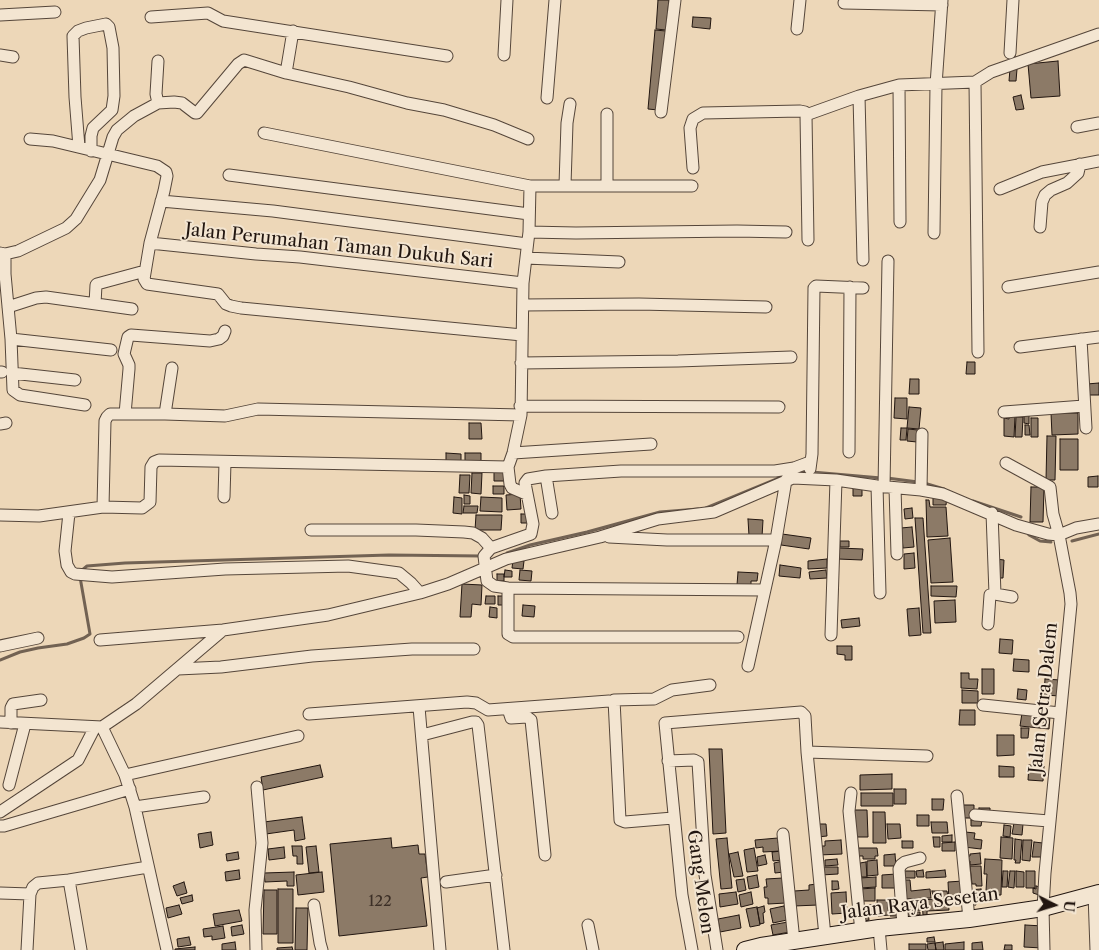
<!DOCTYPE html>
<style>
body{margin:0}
#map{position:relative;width:1099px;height:950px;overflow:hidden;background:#edd7b8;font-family:"Libre Caslon Text",serif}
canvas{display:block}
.north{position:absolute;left:1029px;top:880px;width:50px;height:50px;-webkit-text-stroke:4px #f3e5d1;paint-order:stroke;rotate:95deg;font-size:14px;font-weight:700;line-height:20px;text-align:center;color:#221610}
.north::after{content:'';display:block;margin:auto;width:18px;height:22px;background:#221610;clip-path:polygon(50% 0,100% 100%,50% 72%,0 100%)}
</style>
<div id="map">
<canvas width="1099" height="950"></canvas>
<div class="north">U</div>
</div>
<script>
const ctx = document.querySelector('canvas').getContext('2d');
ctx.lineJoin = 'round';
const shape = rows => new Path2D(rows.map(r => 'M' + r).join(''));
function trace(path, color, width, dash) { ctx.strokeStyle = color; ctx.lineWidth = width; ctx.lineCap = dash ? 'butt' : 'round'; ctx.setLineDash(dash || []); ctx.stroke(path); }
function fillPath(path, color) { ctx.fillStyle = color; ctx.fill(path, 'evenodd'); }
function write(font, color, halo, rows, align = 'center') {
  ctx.font = font + ' "Libre Caslon Text",serif'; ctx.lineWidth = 4; ctx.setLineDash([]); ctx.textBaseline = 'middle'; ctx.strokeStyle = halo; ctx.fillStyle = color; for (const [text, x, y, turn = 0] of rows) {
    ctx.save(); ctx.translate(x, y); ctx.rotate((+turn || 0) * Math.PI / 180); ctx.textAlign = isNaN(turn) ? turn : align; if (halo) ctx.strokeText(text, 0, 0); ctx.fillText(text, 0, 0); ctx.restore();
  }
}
trace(shape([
 [795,473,812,472,881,478],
 [887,478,918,482],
 [924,483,944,489],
 [973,501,1021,517],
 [706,508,784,476],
 [1029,535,1040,541,1051,542],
 [1072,541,1099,534],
 [507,553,530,545,587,532,660,512,698,509],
 [81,571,87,566,125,563,389,555,482,556],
 [0,660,20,652,38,648,67,644,84,638,90,634,80,577]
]), '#726253', 3);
const building = shape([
 [658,0,669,0,666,30,656,29,658,0],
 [693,17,711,18,710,29,692,27,693,17],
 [655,30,666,31,658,110,648,109,655,30],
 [1058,61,1060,96,1031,98,1028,64,1058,61],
 [1010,69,1017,69,1016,81,1009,81,1010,69],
 [1021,95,1024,109,1016,110,1013,97,1021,95],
 [967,362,975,362,975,374,966,374,967,362],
 [910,379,919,379,919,394,909,394,910,379],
 [1099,383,1099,395,1088,395,1087,384,1099,383],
 [895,398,907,398,907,419,894,418,895,398],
 [909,407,921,408,919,429,907,428,909,407],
 [1051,413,1078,413,1078,434,1052,435,1051,413],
 [1024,415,1029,415,1029,424,1024,423,1024,415],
 [1009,416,1015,416,1014,437,1004,436,1004,418,1009,419,1009,416],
 [1016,417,1023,417,1022,437,1015,437,1016,417],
 [1031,418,1038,418,1038,437,1031,437,1031,418],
 [469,423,481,423,482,439,469,439,469,423],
 [1025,425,1029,425,1030,435,1025,435,1025,425],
 [901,428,907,428,906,440,900,440,901,428],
 [908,429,918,430,917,442,907,441,908,429],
 [1047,436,1056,436,1055,480,1046,480,1047,436],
 [1060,439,1078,439,1078,470,1060,470,1060,439],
 [446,453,461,454,461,462,446,462,446,453],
 [465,453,481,453,481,462,465,462,465,453],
 [494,471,505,471,505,481,494,481,494,471],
 [472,473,482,473,481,494,471,493,472,473],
 [460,475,470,475,469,493,459,493,460,475],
 [1098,476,1098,487,1088,487,1088,477,1098,476],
 [493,486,504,486,504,494,493,494,493,486],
 [853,486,862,486,862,496,853,496,853,486],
 [1031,487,1044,487,1043,522,1030,522,1031,487],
 [520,494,521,509,507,510,506,495,520,494],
 [464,495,470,496,470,504,464,504,464,495],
 [933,496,947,496,946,505,933,505,933,496],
 [454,497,462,498,462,514,453,513,454,497],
 [481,497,502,498,502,512,480,511,481,497],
 [926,500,929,500,930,507,946,507,948,536,927,537,926,500],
 [464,506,478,506,477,513,463,513,464,506],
 [912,508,913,518,905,519,904,509,912,508],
 [521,514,528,514,528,523,521,523,521,514],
 [476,515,502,515,501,530,475,530,476,515],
 [915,518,923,518,931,633,923,633,915,518],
 [748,519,763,520,762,537,749,536,748,519],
 [912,527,914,547,903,548,901,528,912,527],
 [782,534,811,538,809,549,781,545,782,534],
 [950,538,953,582,931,583,928,540,950,538],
 [840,541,849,541,849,547,840,547,840,541],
 [839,548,863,549,862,560,838,559,839,548],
 [914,553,915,568,904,569,904,554,914,553],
 [827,559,827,568,808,569,808,561,827,559],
 [996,559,1004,560,1003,578,995,578,996,559],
 [513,560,524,561,523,569,512,568,513,560],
 [780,565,801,568,800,578,779,576,780,565],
 [505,570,512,571,512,577,504,577,505,570],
 [520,570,532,571,531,581,519,580,520,570],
 [826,570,827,578,810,579,809,572,826,570],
 [738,572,758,573,757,581,751,581,751,585,737,585,738,572],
 [497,574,504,574,504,581,497,581,497,574],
 [462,584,482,585,481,605,472,604,471,617,460,617,462,584],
 [931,586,957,586,956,597,931,596,931,586],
 [486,596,495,596,495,604,485,604,486,596],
 [498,596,506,596,506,605,498,605,498,596],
 [955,600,956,622,935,623,934,601,955,600],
 [523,605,535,606,534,617,522,616,523,605],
 [490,607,497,608,497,618,489,617,490,607],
 [919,608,921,635,909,636,907,609,919,608],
 [859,618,860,626,842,628,841,620,859,618],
 [1000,639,1013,640,1012,654,999,653,1000,639],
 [837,646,852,646,852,660,845,660,845,655,837,654,837,646],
 [1014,659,1029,660,1029,672,1013,671,1014,659],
 [982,669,994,669,994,694,982,694,982,669],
 [961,673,969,673,969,679,978,679,977,689,961,688,961,673],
 [1045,679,1060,680,1060,696,1044,695,1045,679],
 [1018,689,1027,690,1026,700,1017,699,1018,689],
 [962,690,978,691,978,703,962,703,962,690],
 [960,710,975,710,975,725,959,725,960,710],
 [1022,713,1050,716,1049,729,1020,726,1022,713],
 [1021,728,1029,728,1028,738,1021,738,1021,728],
 [997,735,1014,735,1014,755,997,756,997,735],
 [709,749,722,749,726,833,713,834,709,749],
 [320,765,323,777,263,790,261,777,320,765],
 [1029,765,1044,766,1043,781,1028,780,1029,765],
 [999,766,1014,767,1014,777,999,777,999,766],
 [892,774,892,789,860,790,860,775,892,774],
 [894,789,906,789,906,804,894,804,894,789],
 [861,793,893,793,893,806,861,806,861,793],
 [932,799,944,799,943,810,932,810,932,799],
 [961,805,974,805,974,818,961,818,961,805],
 [979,808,990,808,990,814,978,814,979,808],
 [853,810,867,810,868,837,854,837,853,810],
 [873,812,885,812,886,843,873,843,873,812],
 [917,815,929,815,929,826,917,826,917,815],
 [302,817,305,839,295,841,294,830,266,834,264,822,302,817],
 [971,820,982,820,981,826,971,826,971,820],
 [931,822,947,822,948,833,932,833,931,822],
 [1014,823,1023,824,1022,835,1012,834,1014,823],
 [816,824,826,824,827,836,817,837,816,824],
 [887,824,900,824,901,838,888,839,887,824],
 [1004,825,1011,826,1010,837,1003,836,1004,825],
 [211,832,213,845,200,848,198,834,211,832],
 [965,832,975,833,974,839,982,840,981,849,964,847,965,832],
 [952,835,952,842,942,842,942,836,952,835],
 [933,837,940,837,940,847,934,847,933,837],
 [1001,837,1013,838,1012,859,1000,858,1001,837],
 [391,838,392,848,418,845,419,854,425,854,428,877,421,878,427,926,339,936,330,844,391,838],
 [727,838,732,888,721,889,716,839,727,838],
 [778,838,778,843,781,843,781,851,763,852,763,847,756,848,755,840,778,838],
 [1015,839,1022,840,1020,863,1015,863,1016,860,1014,860,1015,839],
 [841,840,842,854,819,855,818,846,825,846,825,841,841,840],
 [1023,840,1032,840,1030,861,1022,860,1023,840],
 [902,841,913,841,913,848,902,848,902,841],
 [955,842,955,851,942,851,942,843,955,842],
 [1034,842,1043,843,1042,857,1032,857,1034,842],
 [292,846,302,846,303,864,297,864,297,856,293,856,292,846],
 [316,846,319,872,309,873,306,847,316,846],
 [284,847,285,858,269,860,268,849,284,847],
 [754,848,758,871,747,872,744,850,754,848],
 [858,848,877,848,878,856,875,856,875,859,863,859,863,856,858,856,858,848],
 [782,851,783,860,773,861,772,852,782,851],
 [238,852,239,859,227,861,226,854,238,852],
 [738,852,743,876,734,877,729,854,738,852],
 [980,853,981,864,970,865,970,861,966,861,966,856,970,856,970,854,980,853],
 [895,854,896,866,884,866,884,855,895,854],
 [765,855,767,864,758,866,757,857,765,855],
 [837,859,838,865,825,866,825,860,837,859],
 [985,859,1002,860,1001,895,993,895,993,891,986,891,987,874,984,874,985,859],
 [877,860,878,875,867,876,867,861,877,860],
 [783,861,784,872,775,873,774,863,783,861],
 [866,862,867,877,861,877,860,863,866,862],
 [970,866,981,866,982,886,976,886,976,884,972,884,970,866],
 [820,867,838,867,838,874,821,875,820,867],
 [239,870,240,879,226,881,225,872,239,870],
 [923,870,924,877,917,877,916,871,923,870],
 [945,870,946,877,926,878,926,872,945,870],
 [904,871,915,871,915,878,904,878,904,871],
 [1003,871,1008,871,1007,887,1002,887,1003,871],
 [1010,871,1015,871,1014,888,1008,887,1010,871],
 [1016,871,1024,872,1024,887,1016,887,1016,871],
 [1026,871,1035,871,1035,888,1026,888,1026,871],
 [294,872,294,886,287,886,287,881,265,882,264,873,294,872],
 [322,872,324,892,298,895,296,875,322,872],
 [896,874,897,888,882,888,882,875,896,874],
 [757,875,759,887,749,889,747,877,757,875],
 [876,877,876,887,860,888,860,878,876,877],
 [783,878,786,903,768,904,768,898,765,898,764,887,767,887,766,879,783,878],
 [744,879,746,890,738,892,736,880,744,879],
 [902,880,910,880,911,891,930,889,931,898,904,899,902,880],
 [832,881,838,881,839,889,832,890,832,881],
 [963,881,964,899,949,901,948,882,963,881],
 [184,882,187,893,177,896,173,886,184,882],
 [817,884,818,905,794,906,794,891,809,890,809,885,817,884],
 [1036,886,1040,887,1039,895,1033,893,1033,888,1036,889,1036,886],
 [875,888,875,901,860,901,860,889,875,888],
 [278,889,293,889,293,943,278,943,278,889],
 [981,889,982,900,975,901,976,905,969,905,968,890,981,889],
 [264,890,277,890,277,934,263,934,264,890],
 [932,891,947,891,948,897,933,897,932,891],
 [736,892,738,904,720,907,719,894,736,892],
 [751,892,753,904,741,907,739,895,751,892],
 [846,892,847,913,832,914,831,893,846,892],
 [983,892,988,892,989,900,984,900,983,892],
 [192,895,193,901,182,904,180,898,192,895],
 [948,898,949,910,927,911,927,915,923,915,922,900,948,898],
 [897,899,898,916,890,916,889,900,897,899],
 [921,899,921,910,908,911,908,900,921,899],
 [877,900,887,900,889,915,878,916,877,900],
 [876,904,877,915,869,915,869,905,876,904],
 [179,905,182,914,168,918,166,908,179,905],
 [764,906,765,912,763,913,764,923,760,924,757,908,764,906],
 [784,906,787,920,773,923,770,909,784,906],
 [757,907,760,925,750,927,746,909,757,907],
 [296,908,308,908,307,950,295,950,296,908],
 [239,910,242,921,215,926,213,914,239,910],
 [863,911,868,911,869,920,864,921,863,911],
 [906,912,920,912,920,915,907,915,906,912],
 [739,915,741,928,720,932,718,919,739,915],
 [788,922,790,932,773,935,771,925,788,922],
 [242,925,244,934,232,936,231,927,242,925],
 [1025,925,1043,926,1042,948,1024,947,1025,925],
 [223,926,225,938,212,940,212,936,204,937,203,929,223,926],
 [189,937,191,945,178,947,177,939,189,937],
 [934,937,935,942,927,942,927,938,934,937],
 [235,942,236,950,222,950,222,944,235,942],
 [943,942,944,950,936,950,935,943,943,942],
 [964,942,964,950,945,950,945,944,964,942],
 [982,942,983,950,972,950,972,943,982,942],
 [935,943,936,950,928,950,927,944,935,943],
 [909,944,926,944,926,950,909,950,909,944],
 [1005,945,1012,945,1012,950,1004,950,1005,945],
 [195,947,195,950,175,950,175,949,195,947],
 [292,947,293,950,277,950,277,948,292,947]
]);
fillPath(building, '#8c7a67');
trace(building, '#221610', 1);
const minor = shape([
 [844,3,942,5],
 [0,15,55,12],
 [151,17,208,13,223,21,447,56],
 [797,29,800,0],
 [1010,53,1013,0],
 [0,55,13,57],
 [504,55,507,0],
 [158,61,156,94,158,103],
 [286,73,293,31],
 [975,82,978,352],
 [899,85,900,222],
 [859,96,863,260],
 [547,98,555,0],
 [661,112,675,0],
 [806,115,859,96,899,85,975,82,991,72,1099,34],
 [806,115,808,240],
 [1077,127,1099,123],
 [264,133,530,186,692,186],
 [30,139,53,141,157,166,166,172,167,176,164,191,150,243,144,279,147,284,218,294,226,304,231,306,241,308,522,335],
 [79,147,75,97,73,36,78,31,86,28,106,24,109,27,113,48,114,96,112,110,93,128,91,136,91,151],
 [693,168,690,128,693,119,703,113,800,111,805,112,806,115],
 [229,175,529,214],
 [565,185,567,123,570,104],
 [607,186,607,114],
 [1000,189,1042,172,1099,161],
 [161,201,273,211,527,244],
 [1040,227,1042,202,1045,195,1051,190,1067,183,1078,173,1080,164],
 [529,232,576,233,737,231,786,232],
 [934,233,936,85,942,0],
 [150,243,256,254,300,257,523,283],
 [0,253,5,254,18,251,66,228,76,219,100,180,113,137,117,130,134,116,158,103,174,102,182,103,195,113,197,113,238,64,244,60,286,73,349,87,407,103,444,110,494,125,528,139],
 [5,254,5,274,11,339,13,390,20,395,85,405],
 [526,258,619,262],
 [1008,287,1099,272],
 [95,304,96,285,97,284,145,271],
 [523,305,639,304,766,307],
 [8,307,36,298,46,297,132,309],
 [11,339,111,350],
 [1081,339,1086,428],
 [1020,347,1099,337],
 [521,363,678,361,791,357],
 [0,372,2,372],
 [12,373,75,380],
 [520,406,779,407],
 [1004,412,1084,406],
 [125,414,129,369,129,365,124,354,128,337,131,335,210,341,219,339,223,336,225,331],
 [165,414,172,368],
 [0,424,6,423],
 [849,452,850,287],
 [513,453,651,444],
 [1006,463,1050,487,1053,514,1059,535,1070,593,1071,604,1045,873,1043,908,1044,950],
 [810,469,812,454,814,288,816,286,863,288],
 [546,476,552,513],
 [877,486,880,593],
 [884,487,888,261],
 [895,488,897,554],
 [921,490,922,434],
 [526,494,512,488,510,484,508,467,513,453,521,415,523,283,529,232,530,186],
 [224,497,225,462],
 [103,507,105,421,107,417,110,414,165,414,225,416,258,409,521,415],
 [69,513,65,551,67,565,71,572,75,574,112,577,225,569,348,566,399,573,411,583,420,593],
 [992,513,995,594],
 [0,515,39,516,103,507,142,508,150,502,151,467,154,462,159,460,508,467],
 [311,530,416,530,464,532,473,533,482,538,491,548],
 [609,537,667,540,776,540],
 [508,588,508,634,513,637,738,637],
 [764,590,508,588,494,586,487,581,484,556,491,548,531,534,533,524,525,483,528,479,546,476,621,471,775,471,794,468,810,462],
 [988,624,990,595,995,594,1012,597],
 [831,635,836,480],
 [100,640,223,630,328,615,420,593,448,584,506,559,600,537,658,519,714,512,793,478,836,480,877,486,921,490,943,494,1016,525,1048,534,1059,535,1076,528,1099,524],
 [0,646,38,638],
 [748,666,776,540,786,480],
 [178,669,221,667,312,656,412,649,474,649],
 [983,705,1060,713],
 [419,707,440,950],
 [508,709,511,718,527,717,531,720,545,855],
 [309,714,467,702,476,703,488,710,609,701],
 [0,722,102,727,136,704,223,630],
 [11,723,11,708,13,704,41,700],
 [102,727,125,775,135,807,167,950],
 [422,735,472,722,476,722,478,725,504,950],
 [807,752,825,936],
 [668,761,694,760,698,762,705,875,717,950],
 [125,775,298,736],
 [9,785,25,724],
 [851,793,849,811,861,932],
 [957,796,969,919],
 [135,807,204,797],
 [0,812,78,760,95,727],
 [975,815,1049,821],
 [673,818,625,822,620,820,614,700,654,699,672,690,710,685],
 [0,826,4,826,130,789],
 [783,834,794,941],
 [69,880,81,950],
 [446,882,496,875],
 [0,893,30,894],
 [1094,894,1096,950],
 [314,905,320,943,322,950],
 [588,925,593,950],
 [903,926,899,869,901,865,905,862,920,858],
 [879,928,881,950],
 [27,950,30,894,33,887,38,883,69,880,148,867],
 [256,950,255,910,262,843,257,787],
 [692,950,682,895,665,723,801,712,805,716,807,752,927,756]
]);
const secondary = shape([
 [745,950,761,946,879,928,969,919,1043,908,1099,893]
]);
trace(minor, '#55463a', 13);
trace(secondary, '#221610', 18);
trace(minor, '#f3e5d1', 11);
trace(secondary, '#f3e5d1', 16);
write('15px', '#3c2f26', null, [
 ["122",380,902]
]);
write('18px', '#221610', '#f3e5d1', [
 ["Jalan Perumahan Taman Dukuh Sari",339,246,6],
 ["Jalan Setra Dalem",1044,698,-84],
 ["Gang Melon",700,882,82],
 ["Jalan Raya Sesetan",920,904,-7]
]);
</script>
